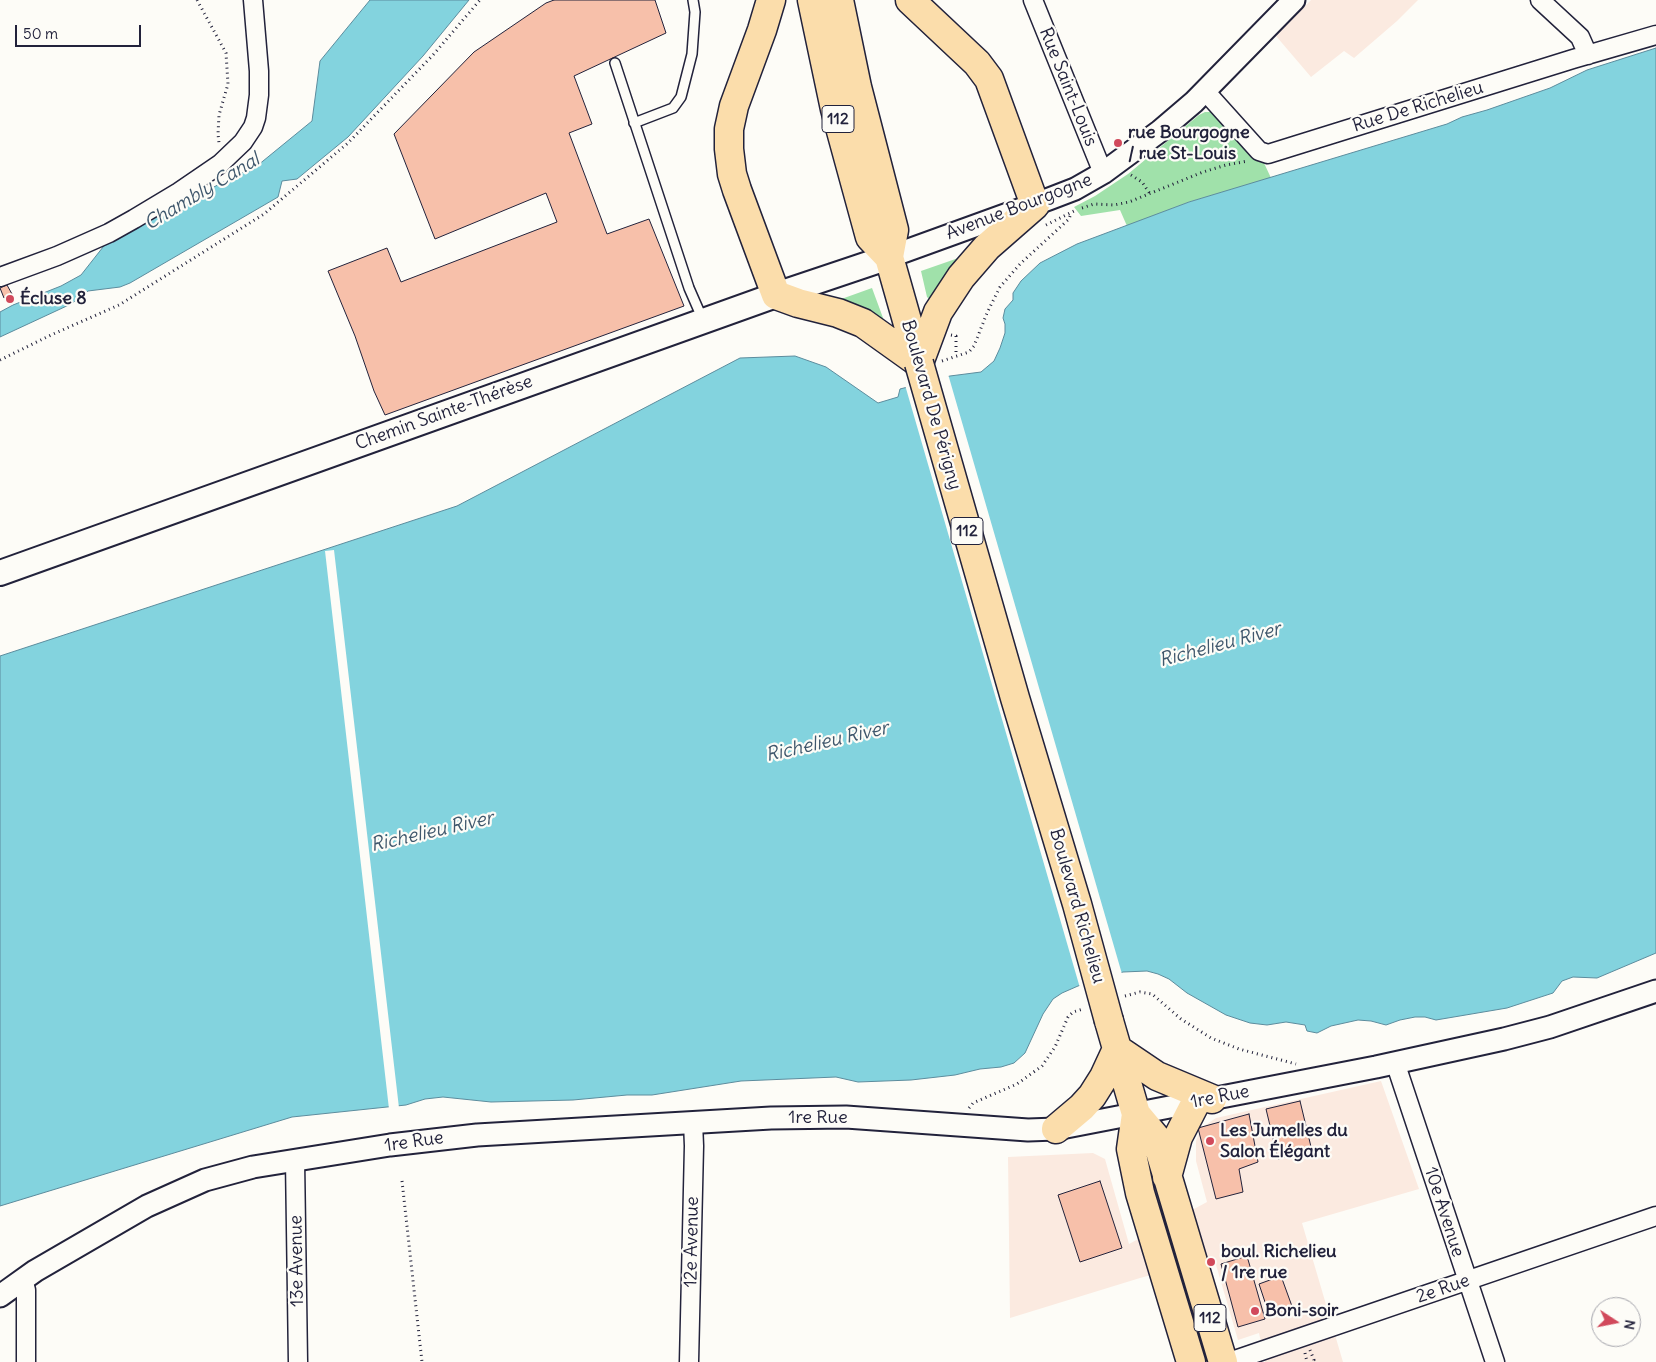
<!DOCTYPE html>
<meta charset="utf-8">
<style>
body{margin:0}
#map{position:relative;width:1656px;height:1362px;overflow:hidden;background:#fdfcf7;font-family:Delius,sans-serif}
canvas{display:block}
.north{position:absolute;left:1591px;top:1297px;width:50px;height:50px;box-sizing:border-box;background:#fdfcf7;border:1px solid #a5a5ac;border-radius:50%;rotate:101deg;font-size:14px;font-weight:700;line-height:20px;text-align:center;color:#22223b}
.north::after{content:'';display:block;margin:auto;width:18px;height:22px;background:#d1495b;clip-path:polygon(50% 0,100% 100%,50% 72%,0 100%)}
.scale{position:absolute;left:15px;top:25px;width:126px;height:22px;box-sizing:border-box;border:2px solid #22223b;border-top:0;padding-left:6px;font-size:15px;line-height:18px;white-space:nowrap;color:#22223b;-webkit-text-stroke:4px #fdfcf7;paint-order:stroke}
</style>
<div id="map">
<canvas width="1656" height="1362"></canvas>
<div class="north">N</div>
<div class="scale">50 m</div>
</div>
<script>
const ctx = document.querySelector('canvas').getContext('2d');
ctx.lineJoin = 'round';
function fillPath(path, color) { ctx.fillStyle = color; ctx.fill(path, 'evenodd'); }
const shape = rows => new Path2D(rows.map(r => 'M' + r).join(''));
function trace(path, color, width, dash) { ctx.strokeStyle = color; ctx.lineWidth = width; ctx.lineCap = dash ? 'butt' : 'round'; ctx.setLineDash(dash || []); ctx.stroke(path); }
function write(font, color, halo, rows, align = 'center') {
  ctx.font = font + ' Delius,sans-serif'; ctx.lineWidth = 4.5; ctx.setLineDash([]); ctx.textBaseline = 'middle'; ctx.strokeStyle = halo; ctx.fillStyle = color; for (const [text, x, y, turn = 0] of rows) {
    ctx.save(); ctx.translate(x, y); ctx.rotate((+turn || 0) * Math.PI / 180); ctx.textAlign = isNaN(turn) ? turn : align; if (halo) ctx.strokeText(text, 0, 0); ctx.fillText(text, 0, 0); ctx.restore();
  }
}
fillPath(shape([
 [1311,0,1418,0,1397,21,1354,58,1344,51,1311,77,1276,36],
 [1381,1081,1419,1189,1302,1223,1343,1362,1265,1362,1259,1333,1238,1340,1214,1258,1140,1278,1010,1318,1008,1157,1093,1153,1105,1159,1129,1244,1207,1202,1196,1161,1196,1141,1201,1128,1216,1118]
]), '#fbeae0');
fillPath(shape([
 [1205,112,1211,112,1217,116,1255,160,1264,163,1271,178,1189,202,1127,226,1120,210,1081,216,1074,207,1095,196,1128,174,1199,115],
 [967,255,930,300,927,297,921,271],
 [872,288,886,326,833,302]
]), '#a0e1aa');
const water = shape([
 [370,0,469,0,423,56,348,137,297,179,282,181,278,197,130,283,120,287,88,291,71,304,0,337,0,312,13,305,61,286,81,275,107,242,241,173,252,170,312,121,320,61,370,0],
 [1656,48,1656,953,1597,978,1573,977,1562,981,1553,993,1507,1008,1436,1020,1425,1017,1415,1017,1400,1020,1386,1025,1371,1021,1358,1020,1331,1026,1317,1033,1307,1031,1305,1025,1286,1022,1267,1025,1250,1023,1226,1015,1187,993,1169,979,1158,974,1147,971,1123,972,1078,986,1062,993,1053,999,1043,1014,1025,1053,1014,1063,1001,1067,980,1069,955,1075,911,1080,858,1082,836,1077,741,1081,652,1095,627,1095,573,1100,491,1102,443,1097,425,1099,406,1105,292,1117,0,1206,0,656,457,506,740,358,795,356,826,367,878,403,898,397,900,389,950,376,981,372,994,361,1000,348,1005,333,1005,324,1003,318,1005,309,1013,300,1013,293,1021,281,1040,263,1077,244,1189,202,1447,124,1462,117,1487,110,1550,88,1587,70,1656,48]
]);
fillPath(water, '#83d3de');
trace(water, '#5c8c9d', 1);
fillPath(shape([
 [948,374,1122,974,1080,988,905,385],
 [334,550,399,1108,389,1109,325,551]
]), '#fdfcf7');
const building = shape([
 [554,0,655,0,666,33,574,76,592,124,569,133,607,234,649,219,684,306,385,415,374,391,355,336,328,271,387,248,401,282,557,222,546,193,435,239,394,134,474,52,546,3,554,0],
 [7,285,12,294,4,298,0,288,7,285],
 [1300,1101,1312,1151,1278,1159,1266,1109,1300,1101],
 [1249,1114,1258,1162,1239,1169,1243,1192,1216,1199,1198,1128,1249,1114],
 [1100,1181,1122,1248,1080,1262,1058,1195,1100,1181],
 [1247,1256,1265,1319,1238,1327,1221,1264,1247,1256],
 [1281,1276,1293,1309,1270,1317,1259,1284,1281,1276]
]);
fillPath(building, '#f7c0aa');
trace(building, '#22223b', 1);
const service = shape([
 [615,63,689,288,703,320],
 [634,123,673,108,681,97,692,54,695,12,693,0]
]);
const minor = shape([
 [1033,0,1103,173],
 [1540,0,1580,37,1588,55],
 [1205,91,1259,151,1268,154,1573,59,1656,35],
 [0,277,57,256,109,233,134,219,179,192,220,164,243,142,253,127,256,118,259,95,259,71,253,0],
 [1395,1062,1495,1362],
 [295,1160,298,1362],
 [23,1279,26,1290,26,1362],
 [689,1362,694,1146,693,1122],
 [1229,1362,1656,1216]
]);
const tertiary = shape([
 [889,257,1049,199,1075,189,1103,173,1160,131,1194,102,1294,0],
 [0,1296,35,1271,147,1206,205,1180,253,1167,390,1145,477,1135,771,1118,846,1117,1028,1130,1056,1129,1376,1067,1504,1039,1550,1027,1656,991]
]);
const secondary = shape([
 [0,573,776,295,889,257]
]);
const primary = shape([
 [771,0,762,30,734,106,729,129,729,149,732,174,737,190,776,295,798,303,838,313,863,323,919,363],
 [812,0,835,109,870,237,889,257],
 [839,0,857,87,894,230,889,257,919,363],
 [910,0,977,63,989,79,1035,205,987,247,961,277,938,312,919,363],
 [1109,1021,1136,1114,1131,1149,1140,1193,1191,1362],
 [1117,1049,1157,1076,1212,1099],
 [1136,1114,1156,1138,1223,1362],
 [1056,1129,1082,1107,1092,1096,1104,1077,1117,1049],
 [1167,1177,1178,1137,1196,1102]
]);
trace(service, '#22223b', 12);
trace(minor, '#22223b', 21);
trace(tertiary, '#22223b', 25);
trace(secondary, '#22223b', 28);
trace(primary, '#22223b', 31);
trace(shape([
 [197,0,226,53,228,84,219,115,218,134,219,143],
 [1131,175,1142,182,1150,194],
 [1082,208,1094,204,1114,205,1129,202,1203,172,1226,165,1248,161],
 [1046,225,1074,211],
 [951,335,956,336,956,356],
 [0,360,51,335,119,305,264,214,348,143,433,55,480,0],
 [942,361,969,352,974,346,987,313,1000,287,1020,264,1069,219,1071,213],
 [1125,996,1140,992,1152,994,1181,1019,1211,1038,1239,1049,1296,1064],
 [969,1108,973,1103,1017,1084,1042,1066,1055,1047,1068,1017,1073,1012,1083,1009],
 [402,1181,422,1362],
 [1310,1350,1314,1360,1312,1362],
 [1305,1353,1307,1362]
]), '#22223b', 3, [1, 4]);
trace(service, '#fdfcf7', 9);
trace(minor, '#fdfcf7', 18);
trace(tertiary, '#fdfcf7', 21);
trace(secondary, '#fdfcf7', 24);
trace(primary, '#fbddab', 28);
const primaryBridge = shape([
 [919,363,1015,698,1077,904,1109,1021]
]);
trace(primaryBridge, '#22223b', 31, []);
trace(primaryBridge, '#fbddab', 28);
for (const [x, y, r, color] of [
 [1118,143,5,"#d1495b"],
 [10,299,5,"#d1495b"],
 [1210,1141,5,"#d1495b"],
 [1211,1262,5,"#d1495b"],
 [1255,1311,5,"#d1495b"]
]) { const dot = new Path2D(); dot.arc(x, y, r, 0, 2 * Math.PI); ctx.fillStyle = color; ctx.fill(dot); trace(dot, '#fdfcf7', 2); }
for (const [x, y, w] of [
 [838,119,32],
 [967,531,32],
 [1210,1318,32]
]) { const box = new Path2D(); box.roundRect(x - w / 2, y - 13.5, w, 27, 4); ctx.fillStyle = '#fdfcf7'; ctx.fill(box); trace(box, '#22223b', 1); }
write('bold 16px', '#22223b', null, [
 ["112",838,119],
 ["112",967,531],
 ["112",1210,1318]
]);
write('18px', '#22223b', '#fdfcf7', [
 ["Rue Saint-Louis",1068,87,68],
 ["Rue De Richelieu",1418,107,-17],
 ["Avenue Bourgogne",1019,207,-21],
 ["Boulevard De Périgny",931,405,74],
 ["Chemin Sainte-Thérèse",444,413,-20],
 ["Boulevard Richelieu",1077,906,74],
 ["1re Rue",1220,1097,-11],
 ["1re Rue",818,1118],
 ["1re Rue",414,1142,-8],
 ["10e Avenue",1444,1212,72],
 ["12e Avenue",692,1242,-89],
 ["13e Avenue",297,1261,-91],
 ["2e Rue",1443,1289,-19]
]);
write('bold 18px', '#22223b', '#fdfcf7', [
 ["rue Bourgogne",1128,133],
 ["/ rue St-Louis",1128,154],
 ["Écluse 8",20,299],
 ["Les Jumelles du",1220,1131],
 ["Salon Élégant",1220,1152],
 ["boul. Richelieu",1221,1252],
 ["/ 1re rue",1221,1273],
 ["Boni-soir",1265,1311]
], 'left');
write('italic 19px', '#3f576c', '#fdfcf7', [
 ["Chambly Canal",202,192,-31],
 ["Richelieu River",1220,645,-15],
 ["Richelieu River",827,742,-13],
 ["Richelieu River",432,832,-13]
]);
</script>
